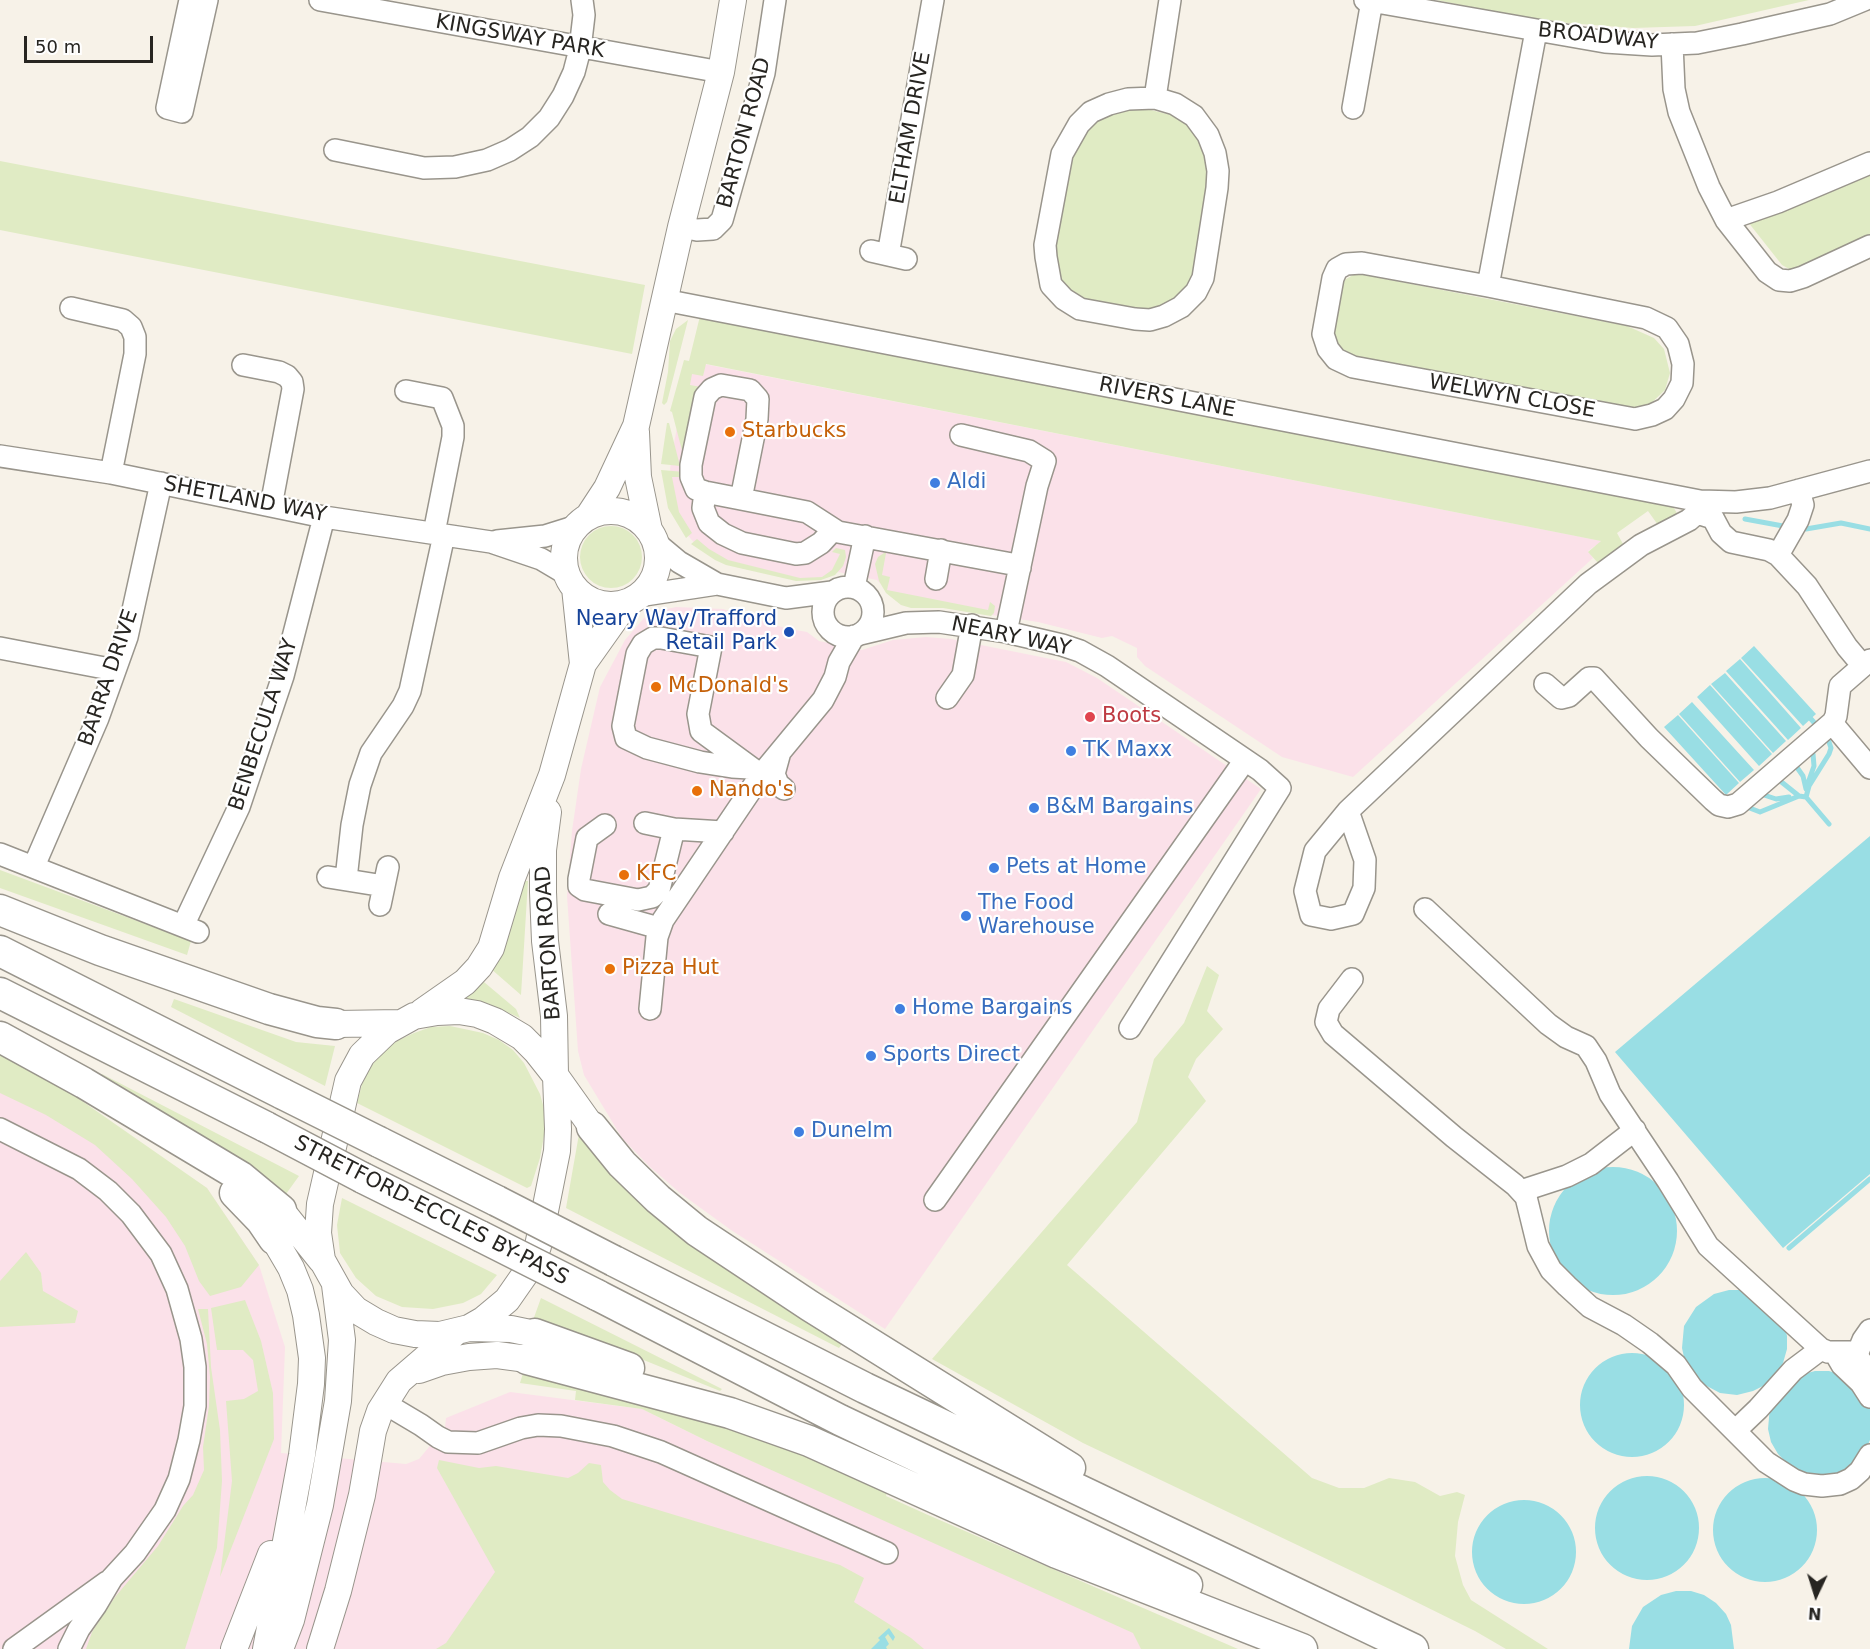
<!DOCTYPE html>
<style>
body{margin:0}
#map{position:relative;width:1870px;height:1649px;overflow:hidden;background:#f7f2e8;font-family:"DejaVu Sans",sans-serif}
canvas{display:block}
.north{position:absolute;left:1786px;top:1565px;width:60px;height:60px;-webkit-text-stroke:4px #fff;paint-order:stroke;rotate:184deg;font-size:16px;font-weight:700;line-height:24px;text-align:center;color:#272521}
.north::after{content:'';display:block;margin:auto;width:21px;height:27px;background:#272521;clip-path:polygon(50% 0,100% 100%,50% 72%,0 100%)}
.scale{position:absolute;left:24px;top:36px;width:129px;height:27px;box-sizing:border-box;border:3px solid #272521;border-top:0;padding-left:8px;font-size:18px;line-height:21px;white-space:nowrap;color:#272521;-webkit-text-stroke:4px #fff;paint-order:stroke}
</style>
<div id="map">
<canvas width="1870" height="1649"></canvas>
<div class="north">N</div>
<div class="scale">50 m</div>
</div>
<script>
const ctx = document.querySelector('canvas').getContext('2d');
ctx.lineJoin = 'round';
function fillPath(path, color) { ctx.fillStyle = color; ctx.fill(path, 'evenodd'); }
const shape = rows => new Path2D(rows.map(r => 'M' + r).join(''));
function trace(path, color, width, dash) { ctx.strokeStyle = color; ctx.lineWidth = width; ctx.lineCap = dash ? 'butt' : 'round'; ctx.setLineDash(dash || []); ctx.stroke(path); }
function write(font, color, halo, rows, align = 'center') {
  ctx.font = font + ' "DejaVu Sans",sans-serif'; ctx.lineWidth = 4.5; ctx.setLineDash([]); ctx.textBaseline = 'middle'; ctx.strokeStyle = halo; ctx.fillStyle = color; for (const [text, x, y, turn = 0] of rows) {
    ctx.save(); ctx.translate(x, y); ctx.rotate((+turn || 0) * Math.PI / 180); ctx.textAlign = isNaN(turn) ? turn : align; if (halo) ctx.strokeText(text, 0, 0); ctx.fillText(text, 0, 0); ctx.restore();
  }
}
fillPath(shape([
 [689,361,1475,516,1602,541,1588,551,1593,558,1353,777,1282,757,1145,666,1137,657,1137,648,1112,636,1102,638,1038,622,940,607,888,592,877,580,838,572,826,578,798,580,736,567,701,550,680,527,668,496,671,460],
 [676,607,723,609,785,628,807,632,819,641,862,650,893,640,926,637,951,639,1066,662,1097,678,1261,789,885,1329,731,1230,680,1193,649,1166,622,1138,584,1075,578,1051,567,896,572,831,581,769,600,687,625,640,644,618,658,611],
 [0,1052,207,1188,259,1265,285,1347,281,1453,406,1464,419,1459,429,1447,445,1428,446,1418,510,1392,642,1409,707,1441,853,1505,1095,1601,1186,1649,0,1649]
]), '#fbe1e9');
fillPath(shape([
 [1436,0,1809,0,1695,26,1633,28,1568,23,1512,15],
 [1128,109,1151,110,1171,115,1187,124,1197,138,1204,153,1207,170,1207,186,1195,277,1177,296,1163,305,1148,310,1135,310,1082,299,1069,293,1060,282,1054,247,1072,157,1086,129,1109,112],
 [0,161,645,285,632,354,0,230],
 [1870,170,1870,239,1808,267,1791,270,1782,265,1748,222],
 [1353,275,1365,275,1627,326,1654,338,1664,349,1670,373,1665,390,1644,410,1351,357,1341,352,1332,333,1341,282],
 [700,316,1663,503,1674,508,1679,517,1658,525,1648,511,1617,533,1623,544,1615,553,1599,564,1588,552,1601,541,706,364,703,376,692,374,690,385,701,387,686,466,672,412,670,411,684,360,689,361],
 [688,320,667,402,664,405,662,403,668,372,670,341,676,329],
 [667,423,669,423,680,466,661,464],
 [661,470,685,472,685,477,672,477,679,512,692,533,686,538,668,508],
 '580 557a31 31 0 1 1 62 0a31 31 0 1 1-62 0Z',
 [697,539,709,549,728,560,800,578,822,577,832,570,840,554,832,552,836,548,845,550,846,557,843,566,835,575,821,580,796,581,726,565,715,560,691,544],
 [884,553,886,553,882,575,890,577,887,590,988,610,990,602,995,606,994,613,991,616,943,608,911,608,901,605,886,593,879,581,875,564,878,557],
 [0,870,191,941,187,955,0,888],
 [523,881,528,881,521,995,490,968],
 [1207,966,1219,975,1207,1011,1223,1029,1196,1059,1188,1077,1206,1101,1067,1265,1312,1478,1339,1488,1364,1488,1389,1478,1415,1482,1440,1496,1457,1492,1465,1495,1458,1522,1455,1556,1463,1585,1471,1600,1548,1649,1506,1649,1475,1631,1396,1592,1083,1443,932,1359,1137,1122,1154,1059,1184,1023],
 [484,982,516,1009,520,1018,489,1004,462,998],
 [174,999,296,1042,335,1046,325,1086,171,1007],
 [450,1026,483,1033,499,1040,513,1050,524,1063,540,1094,545,1112,545,1130,540,1158,531,1186,527,1188,357,1103,362,1084,372,1065,384,1051,397,1041,414,1033,431,1027],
 [0,1052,49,1078,207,1188,259,1265,241,1287,210,1296,199,1281,185,1246,166,1217,132,1179,95,1145,46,1115,0,1093],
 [101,1074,102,1074,299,1176,286,1194,221,1148],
 [579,1134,657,1217,727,1269,843,1343,839,1348,566,1208],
 [342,1198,497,1275,481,1294,463,1303,433,1309,402,1307,376,1296,356,1278,340,1253,337,1225],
 [26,1252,41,1273,43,1291,78,1311,75,1323,0,1327,0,1281],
 [541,1298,722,1389,720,1391,619,1350,532,1323],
 [245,1300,261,1341,273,1393,274,1439,220,1577,232,1481,226,1401,244,1399,258,1391,253,1360,243,1350,217,1350,211,1308],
 [198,1309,208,1309,211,1367,220,1430,222,1481,217,1548,185,1649,86,1649,92,1632,115,1597,158,1546,183,1506,193,1495,204,1470,203,1447,209,1406,210,1377,207,1344],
 [524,1370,660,1408,771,1441,888,1490,886,1496,928,1515,1238,1649,1141,1649,1133,1633,707,1441,642,1409,575,1400,576,1391,520,1383],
 [439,1460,479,1468,496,1466,568,1478,578,1473,589,1463,601,1465,603,1482,610,1490,622,1499,840,1565,864,1578,854,1602,911,1638,924,1649,436,1649,446,1643,495,1572,437,1468]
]), '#e0ebc4');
fillPath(shape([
 [1754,646,1816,714,1803,726,1741,658],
 [1740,659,1801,728,1788,740,1726,671],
 [1725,673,1786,741,1773,753,1711,684],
 [1710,685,1772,754,1759,766,1697,697],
 [1692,702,1754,770,1740,782,1679,714],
 [1678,715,1739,783,1726,795,1664,727],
 [1870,836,1870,1174,1783,1248,1615,1052],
 '1549 1231a64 64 0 1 1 128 0a64 64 0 1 1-128 0Z',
 [1729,1290,1743,1290,1784,1324,1787,1336,1787,1349,1783,1363,1778,1372,1767,1384,1753,1391,1737,1395,1720,1393,1703,1384,1692,1373,1685,1362,1682,1348,1684,1326,1696,1307,1714,1294],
 '1580 1405a52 52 0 1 1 104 0a52 52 0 1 1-104 0Z',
 [1815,1371,1829,1371,1842,1375,1870,1405,1870,1440,1864,1454,1853,1465,1839,1473,1823,1476,1806,1474,1789,1465,1778,1454,1771,1442,1768,1429,1770,1406,1800,1375],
 '1595 1528a52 52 0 1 1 104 0a52 52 0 1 1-104 0Z',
 '1713 1530a52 52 0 1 1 104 0a52 52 0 1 1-104 0Z',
 '1472 1552a52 52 0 1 1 104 0a52 52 0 1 1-104 0Z',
 [1676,1591,1691,1591,1704,1595,1716,1603,1726,1614,1731,1625,1734,1649,1629,1649,1632,1626,1643,1607,1661,1595],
 [889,1628,895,1637,893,1641,888,1634,885,1637,889,1644,886,1647,887,1649,871,1649,880,1640,878,1638]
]), '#99dee4');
trace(shape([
 [1745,519,1783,526],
 [1806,529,1841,523,1870,529],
 [1811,719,1817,726],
 [1796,766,1803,776,1806,789],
 [1779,780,1799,796],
 [1808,783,1814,766,1813,754],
 [1764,795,1776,799,1789,797],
 [1806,797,1809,786,1829,754,1831,748,1828,739],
 [1747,807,1760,812,1799,796,1806,797,1829,824],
 [1789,1248,1870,1179]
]), '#99dee4', 5);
const minor = shape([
 [190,0,167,108,182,112,207,0],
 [320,0,721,72],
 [1365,0,1605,42,1652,45,1697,43,1742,34,1830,14,1864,0],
 [1672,44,1674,89,1679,112,1709,187,1726,220,1767,272,1779,280,1790,281,1803,277,1870,246],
 [1155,98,1175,104,1194,116,1208,135,1215,153,1218,171,1217,188,1203,278,1196,292,1181,307,1164,316,1150,320,1135,319,1080,309,1064,299,1051,285,1046,257,1045,245,1062,154,1079,124,1091,112,1109,104,1128,99,1155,98],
 [1155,98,1170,0],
 [1353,108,1372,1],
 [335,150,424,168,455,167,487,160,510,150,530,137,549,118,563,96,574,72,580,49,584,15,582,0],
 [1726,220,1778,202,1870,163],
 [681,227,697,230,713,229,722,220,764,73,775,0],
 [871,251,906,259],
 [888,255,933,0],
 [1362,263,1488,286,1646,318,1667,328,1678,344,1683,364,1682,383,1674,399,1665,409,1652,415,1635,419,1353,367,1336,359,1328,349,1323,334,1333,278,1337,269,1346,264,1362,263],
 [1488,286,1536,31],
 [664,300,1700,501,1736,502,1770,498,1870,471],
 [71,308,123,320,131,327,135,337,135,354,111,473],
 [243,365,279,372,287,376,292,382,293,389,271,506],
 [406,391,442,398,453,426,453,437,434,533],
 [961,435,1029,451,1045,461,1037,486,1006,632],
 [0,456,111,473,324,517,491,542,541,559,568,575],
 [1799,490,1803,505,1798,520,1778,555,1807,586,1847,647,1863,666,1870,660],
 [705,492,703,508,709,523,723,534,742,543,796,554,805,553,821,543,833,530],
 [741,499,757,419,758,399,750,390,721,385,712,389,705,397,691,465,691,477,696,489,705,492,741,499,807,512,838,532,1012,564,1020,568],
 [1697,513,1713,518,1721,533,1731,542,1769,550,1778,555],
 [497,541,545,536,577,526],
 [655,542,679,562,717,584,786,598,832,592],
 [936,579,941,550],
 '823 612a25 25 0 1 1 50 0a25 25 0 1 1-50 0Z',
 [854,587,865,536],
 [638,596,717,584],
 [860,634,906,623,939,622,1006,632,1062,645,1080,651,1107,666,1260,770,1280,788,1130,1028],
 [0,648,115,670],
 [1545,684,1561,698,1569,696,1589,678,1594,678,1649,738,1713,800,1719,805,1728,807,1738,804,1833,722,1836,716,1840,686,1863,666],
 [947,698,963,675,972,625],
 [1832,723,1870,768],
 [780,752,774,774,778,784,784,789],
 [750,768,732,767,700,762,647,748,626,738,623,726,637,654,643,644,653,638,661,638,711,647,698,714,701,731,761,775],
 [1348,811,1365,860,1364,888,1353,914,1331,919,1311,915,1305,891,1315,851,1348,811,1588,584,1641,545,1689,520,1697,513,1700,501],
 [645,823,674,829,723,832],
 [605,825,587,838,579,879,579,886,585,890,638,900,652,897,659,890,674,829],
 [0,854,198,932],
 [34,866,98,718,127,637,161,483],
 [328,877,384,886],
 [346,879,352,825,360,785,371,753,403,706,410,691,444,535],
 [380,905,388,867],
 [1425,909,1548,1024,1566,1037,1586,1046,1596,1061,1610,1094,1668,1181,1708,1246,1821,1349,1828,1352,1858,1352],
 [609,914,659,928],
 [183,926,239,807,283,676,324,517],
 [1352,979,1329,1009,1326,1022,1333,1034,1454,1137,1515,1185,1526,1197,1538,1246,1551,1270,1567,1286,1590,1307,1624,1325,1650,1343,1676,1365,1692,1388,1766,1462,1794,1480,1804,1484,1822,1486,1840,1484,1851,1479,1860,1471,1870,1455],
 [650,1009,657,937,663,920,761,775,823,700,835,677,839,662,854,636],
 [0,1129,79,1169,108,1191,131,1214,161,1254,177,1289,191,1339,195,1367,195,1406,189,1440,179,1479,165,1510,135,1553,112,1578,96,1605,79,1629,69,1649],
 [1521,1191,1567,1176,1591,1164,1635,1130],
 [935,1200,1245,760],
 [1870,1330,1863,1340,1858,1352,1859,1359,1870,1372],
 [1835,1353,1842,1365,1861,1383,1870,1397],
 [384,1403,421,1425,438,1437,448,1442,478,1443,521,1428,538,1425,561,1426,613,1436,661,1452,887,1553],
 [1735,1431,1758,1409,1793,1370,1821,1349],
 [14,1649,107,1582]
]);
const major = shape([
 [636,432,638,477,649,530],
 '564 558a47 47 0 1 1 94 0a47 47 0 1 1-94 0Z',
 [588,517,607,488,636,426,681,227,721,72,733,0],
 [575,588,583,664],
 [548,812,543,850,543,892,545,941,554,1016,555,1075],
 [422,1012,465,982,479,967,491,948,512,878,552,775,583,664,627,602],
 [336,1024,400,1023],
 [556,1076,558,1129,557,1151,538,1246,530,1267,507,1300,483,1320,469,1328,440,1335,415,1334,394,1330,376,1322,356,1310,341,1294,322,1260,318,1233,320,1204,348,1081,362,1055,387,1031,414,1016,437,1012,459,1011,477,1014,495,1021,522,1037,536,1051,555,1075,592,1127],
 [281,1210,321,1260],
 [469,1328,511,1329,535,1334],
 [419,1370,442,1362,469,1357,497,1355,527,1359],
 [234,1649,271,1554],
 [266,1649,302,1455,311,1384,312,1358,306,1315,300,1290,291,1268,274,1239],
 [280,1649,291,1620,320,1505,338,1401,342,1340,335,1285],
 [320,1649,338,1591,362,1495,373,1431,380,1411,399,1381,456,1332]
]);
const highway = shape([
 [0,910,100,950,269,1009,317,1022,336,1024],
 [0,951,283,1094],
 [0,993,266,1127],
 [0,1037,84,1083,241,1177,281,1210],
 [592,1127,622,1164,658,1199,697,1231,810,1306,1070,1468],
 [379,1142,497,1201],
 [363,1178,480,1236],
 [235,1193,261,1220,274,1239],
 [614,1261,865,1388,1413,1649],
 [597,1295,840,1420,1187,1585],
 [535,1334,629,1368],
 [527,1359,730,1413,809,1441,1057,1553,1302,1649]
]);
trace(minor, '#99958c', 24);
trace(major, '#99958c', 28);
trace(highway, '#99958c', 33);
trace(minor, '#fff', 21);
trace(major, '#fff', 26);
trace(highway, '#fff', 30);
const highwayBridge = shape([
 [283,1094,379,1142],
 [266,1127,363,1178],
 [497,1201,614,1261],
 [480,1236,597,1295]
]);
trace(highwayBridge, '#99958c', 33, []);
trace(highwayBridge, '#fff', 30);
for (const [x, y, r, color] of [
 [730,432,6,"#e8710a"],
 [935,483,6,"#3f7fe0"],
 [789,632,6,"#1a4fb4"],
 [656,687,6,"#e8710a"],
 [1090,717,6,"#e0444e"],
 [1071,751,6,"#3f7fe0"],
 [697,791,6,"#e8710a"],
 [1034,808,6,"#3f7fe0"],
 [994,868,6,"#3f7fe0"],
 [624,875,6,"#e8710a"],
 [966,916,6,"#3f7fe0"],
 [610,969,6,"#e8710a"],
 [900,1009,6,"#3f7fe0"],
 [871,1056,6,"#3f7fe0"],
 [799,1132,6,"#3f7fe0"]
]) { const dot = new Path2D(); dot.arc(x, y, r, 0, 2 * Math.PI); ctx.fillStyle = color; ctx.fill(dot); trace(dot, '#fff', 2); }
write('21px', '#272521', '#fff', [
 ["KINGSWAY PARK",520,37,10],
 ["BROADWAY",1598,37,6],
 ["ELTHAM DRIVE",911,128,-80],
 ["BARTON ROAD",745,133,-75],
 ["WELWYN CLOSE",1512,397,10],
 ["RIVERS LANE",1167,398,11],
 ["SHETLAND WAY",245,500,11],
 ["NEARY WAY",1011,637,12],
 ["BARRA DRIVE",109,678,-71],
 ["BENBECULA WAY",264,725,-72],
 ["BARTON ROAD",549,943,-94],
 ["STRETFORD-ECCLES BY-PASS",431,1211,27]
]);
write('21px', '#c56008', '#fff', [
 ["Starbucks",742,432],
 ["McDonald's",668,687],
 ["Nando's",709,791],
 ["KFC",636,875],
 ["Pizza Hut",622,969]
], 'left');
write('21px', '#366cbe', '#fff', [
 ["Aldi",947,483],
 ["TK Maxx",1083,751],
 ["B&M Bargains",1046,808],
 ["Pets at Home",1006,868],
 ["The Food",978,904],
 ["Warehouse",978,928],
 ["Home Bargains",912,1009],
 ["Sports Direct",883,1056],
 ["Dunelm",811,1132]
], 'left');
write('21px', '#164399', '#fff', [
 ["Neary Way/Trafford",777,620],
 ["Retail Park",777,644]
], 'right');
write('21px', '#be3a42', '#fff', [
 ["Boots",1102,717]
], 'left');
</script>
